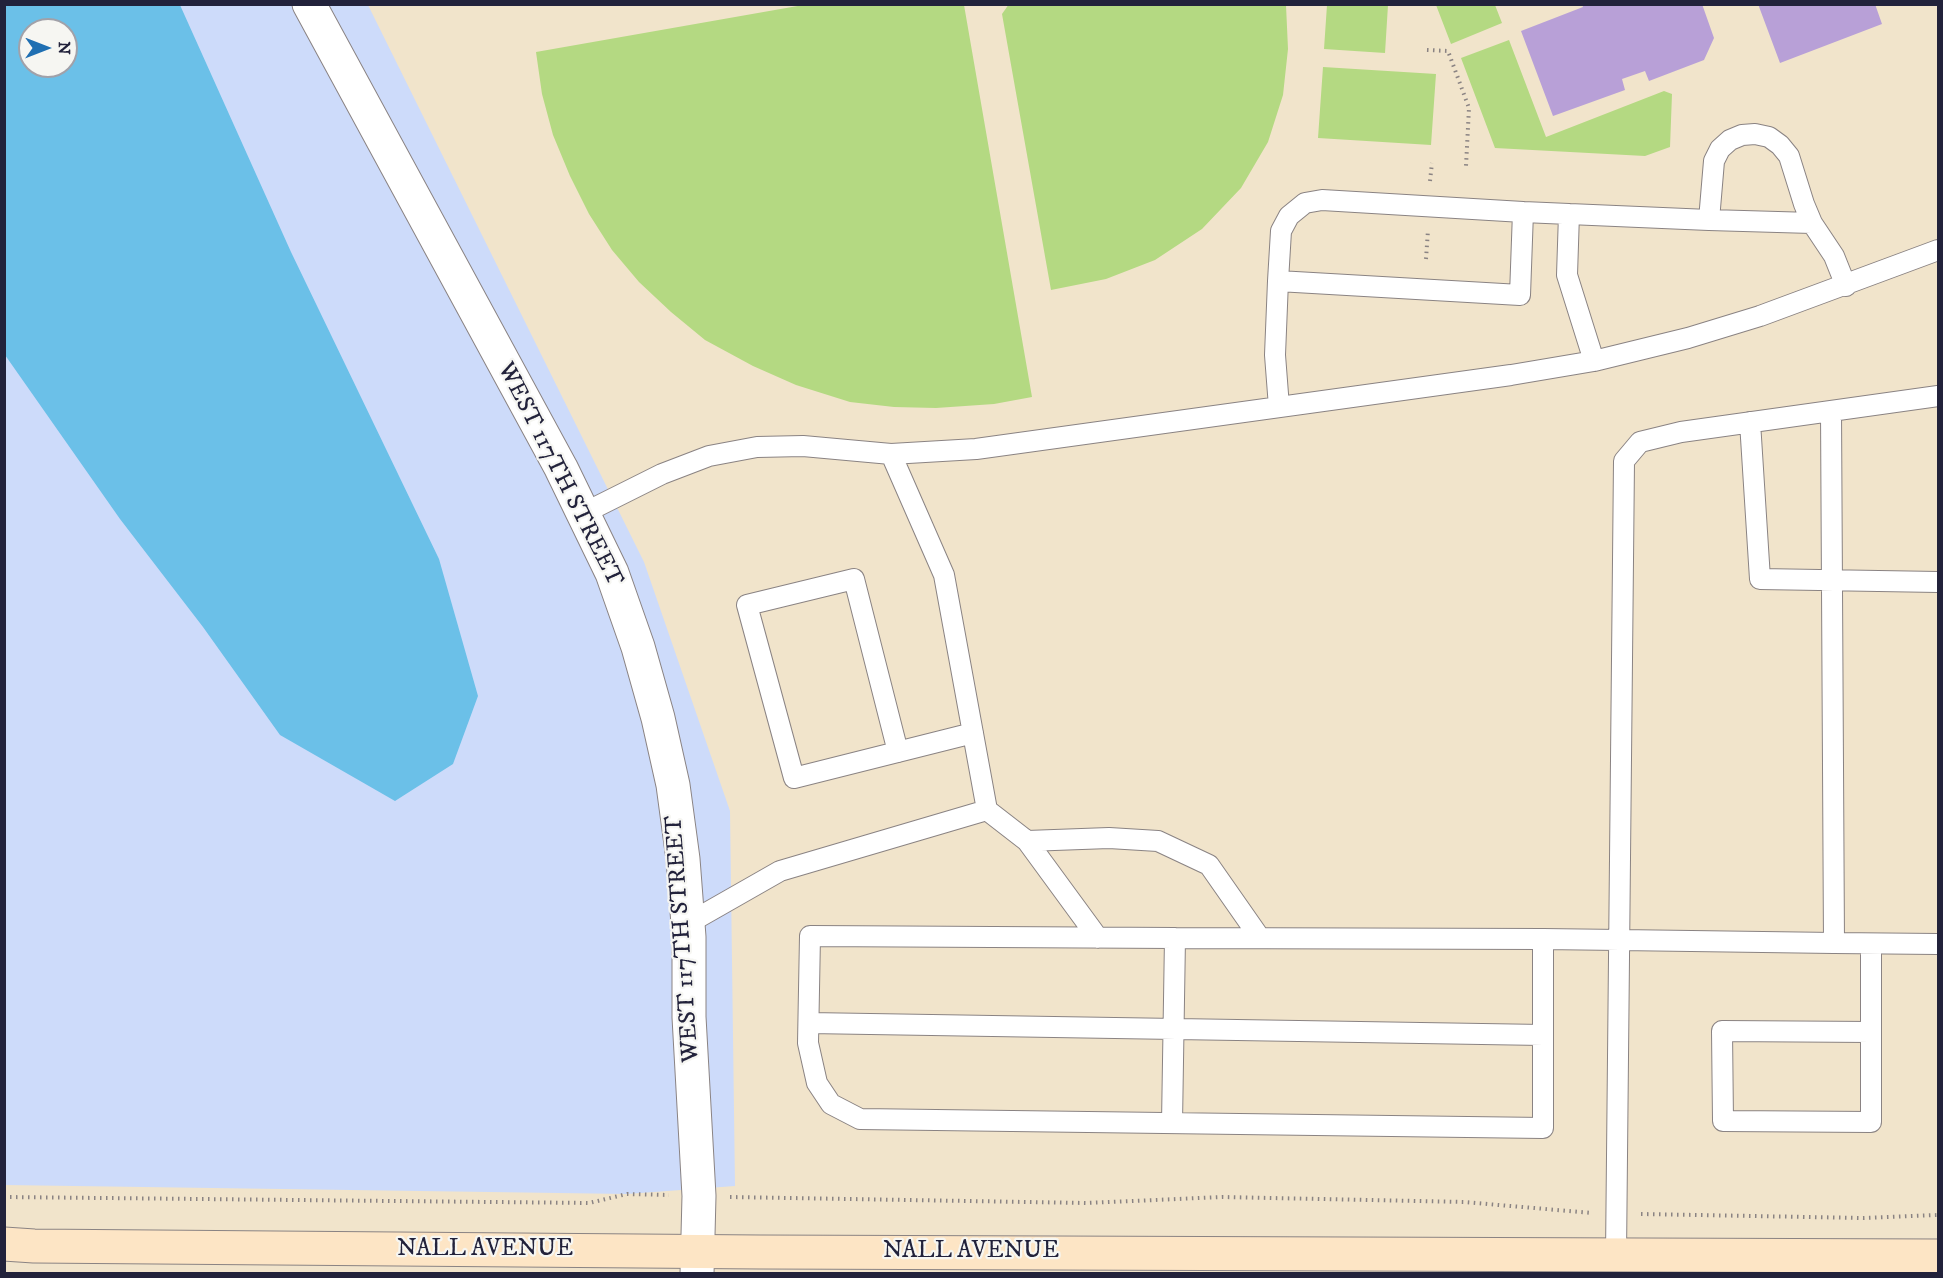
<!DOCTYPE html>
<style>
body{margin:0}
#map{position:relative;width:1943px;height:1278px;overflow:hidden;background:#f1e4cb;font-family:"IM FELL DW Pica",serif}
canvas{display:block}
.frame{position:absolute;inset:0;border:6px solid #22223b;pointer-events:none}
.north{position:absolute;left:18px;top:18px;width:60px;height:60px;box-sizing:border-box;background:#f6f6f2;border:2px solid #a1a1a9;border-radius:50%;rotate:90deg;font-size:16px;font-weight:700;line-height:24px;text-align:center;color:#22223b}
.north::after{content:'';display:block;margin:auto;width:21px;height:27px;background:#1f6fb2;clip-path:polygon(50% 0,100% 100%,50% 72%,0 100%)}
</style>
<div id="map">
<canvas width="1943" height="1278"></canvas>
<div class="frame"></div>
<div class="north">N</div>
</div>
<script>
const ctx = document.querySelector('canvas').getContext('2d');
ctx.lineJoin = 'round';
function fillPath(path, color) { ctx.fillStyle = color; ctx.fill(path, 'evenodd'); }
const shape = rows => new Path2D(rows.map(r => 'M' + r).join(''));
function trace(path, color, width, dash) { ctx.strokeStyle = color; ctx.lineWidth = width; ctx.lineCap = dash ? 'butt' : 'round'; ctx.setLineDash(dash || []); ctx.stroke(path); }
function write(font, color, halo, rows, align = 'center') {
  ctx.font = font + ' "IM FELL DW Pica",serif'; ctx.lineWidth = 4.5; ctx.setLineDash([]); ctx.textBaseline = 'middle'; ctx.strokeStyle = halo; ctx.fillStyle = color; for (const [text, x, y, turn = 0] of rows) {
    ctx.save(); ctx.translate(x, y); ctx.rotate((+turn || 0) * Math.PI / 180); ctx.textAlign = isNaN(turn) ? turn : align; if (halo) ctx.strokeText(text, 0, 0); ctx.fillText(text, 0, 0); ctx.restore();
  }
}
fillPath(shape([
 [5,5,368,5,644,562,730,811,735,1186,627,1194,5,1185],
 [30,30,66,30,66,66,30,66]
]), '#cddbfa');
fillPath(shape([
 [809,4,964,5,1032,397,994,404,936,408,894,407,850,402,796,385,753,366,705,340,671,312,639,282,612,250,589,214,570,176,553,135,542,94,536,52],
 [1009,4,1286,5,1288,49,1283,95,1268,142,1241,188,1202,229,1155,260,1106,279,1051,290,1002,14],
 [1327,5,1388,5,1385,53,1324,49],
 [1436,5,1495,5,1502,23,1451,44],
 [1509,40,1546,137,1664,91,1672,94,1670,147,1645,156,1495,148,1461,58],
 [1323,67,1436,74,1431,145,1318,138]
]), '#b4d982');
fillPath(shape([
 [4,5,180,5,291,252,439,559,478,696,453,764,395,801,280,735,203,627,120,519,5,355],
 [30,30,66,30,66,66,30,66]
]), '#6bc0e8');
fillPath(shape([
 [1582,4,1702,4,1714,38,1704,60,1649,81,1645,71,1622,79,1625,90,1553,116,1521,31,1583,7],
 [1758,4,1875,4,1882,24,1780,63]
]), '#b8a0d7');
const lane = shape([
 [1523,212,1569,214],
 [1709,220,1812,223],
 [1278,281,1520,295,1523,212,1322,200,1305,203,1289,216,1281,231,1278,281,1275,355,1279,407],
 [1594,361,1567,275,1569,214,1709,220,1714,161,1720,149,1730,140,1742,135,1755,134,1769,137,1780,145,1789,156,1804,204,1812,223,1834,256,1846,286],
 [1750,422,1760,579,1938,582],
 [891,454,944,575,987,810,1027,841,1109,838,1158,841,1209,865,1260,938],
 [584,513,662,474,709,456,757,447,803,446,891,454,976,449,1511,375,1594,361,1688,338,1760,316,1938,250],
 [898,752,854,579,747,605,794,778,973,733],
 [1027,841,1098,938],
 [687,924,780,871,987,810],
 [1543,939,1543,1128,860,1119,831,1104,817,1083,808,1043,810,936,1175,938,1543,939,1620,940,1834,943,1831,411],
 [1834,943,1938,944],
 [1871,944,1871,1122,1723,1121,1722,1031,1871,1032],
 [809,1023,1543,1035],
 [1172,1123,1175,938],
 [1616,1255,1624,461,1640,442,1681,432,1938,396]
]);
const street = shape([
 [309,4,561,468,612,573,638,647,658,718,673,785,683,859,689,937,689,1017,699,1196,697,1274]
]);
const secondary = shape([
 [4,1244,34,1246,760,1252,1938,1256]
]);
trace(lane, '#8a8383', 22);
trace(street, '#8a8383', 35);
trace(secondary, '#8a8383', 35);
trace(shape([
 [1427,50,1448,51,1469,108,1466,166],
 [1430,181,1432,163],
 [1426,259,1428,230],
 [4,1197,589,1203,627,1194,669,1195],
 [730,1197,1086,1203,1223,1197,1464,1202,1592,1213],
 [1641,1214,1863,1218,1938,1215]
]), '#8a8383', 4, [1.5, 4.5]);
trace(lane, '#fff', 20);
trace(street, '#fff', 33);
trace(secondary, '#fde5c5', 33);
write('24px', '#22223b', '#f6f6f2', [
 ["WEST 117TH STREET",559,475,63],
 ["WEST 117TH STREET",684,939,-94],
 ["NALL AVENUE",485,1250],
 ["NALL AVENUE",971,1252]
]);
</script>
